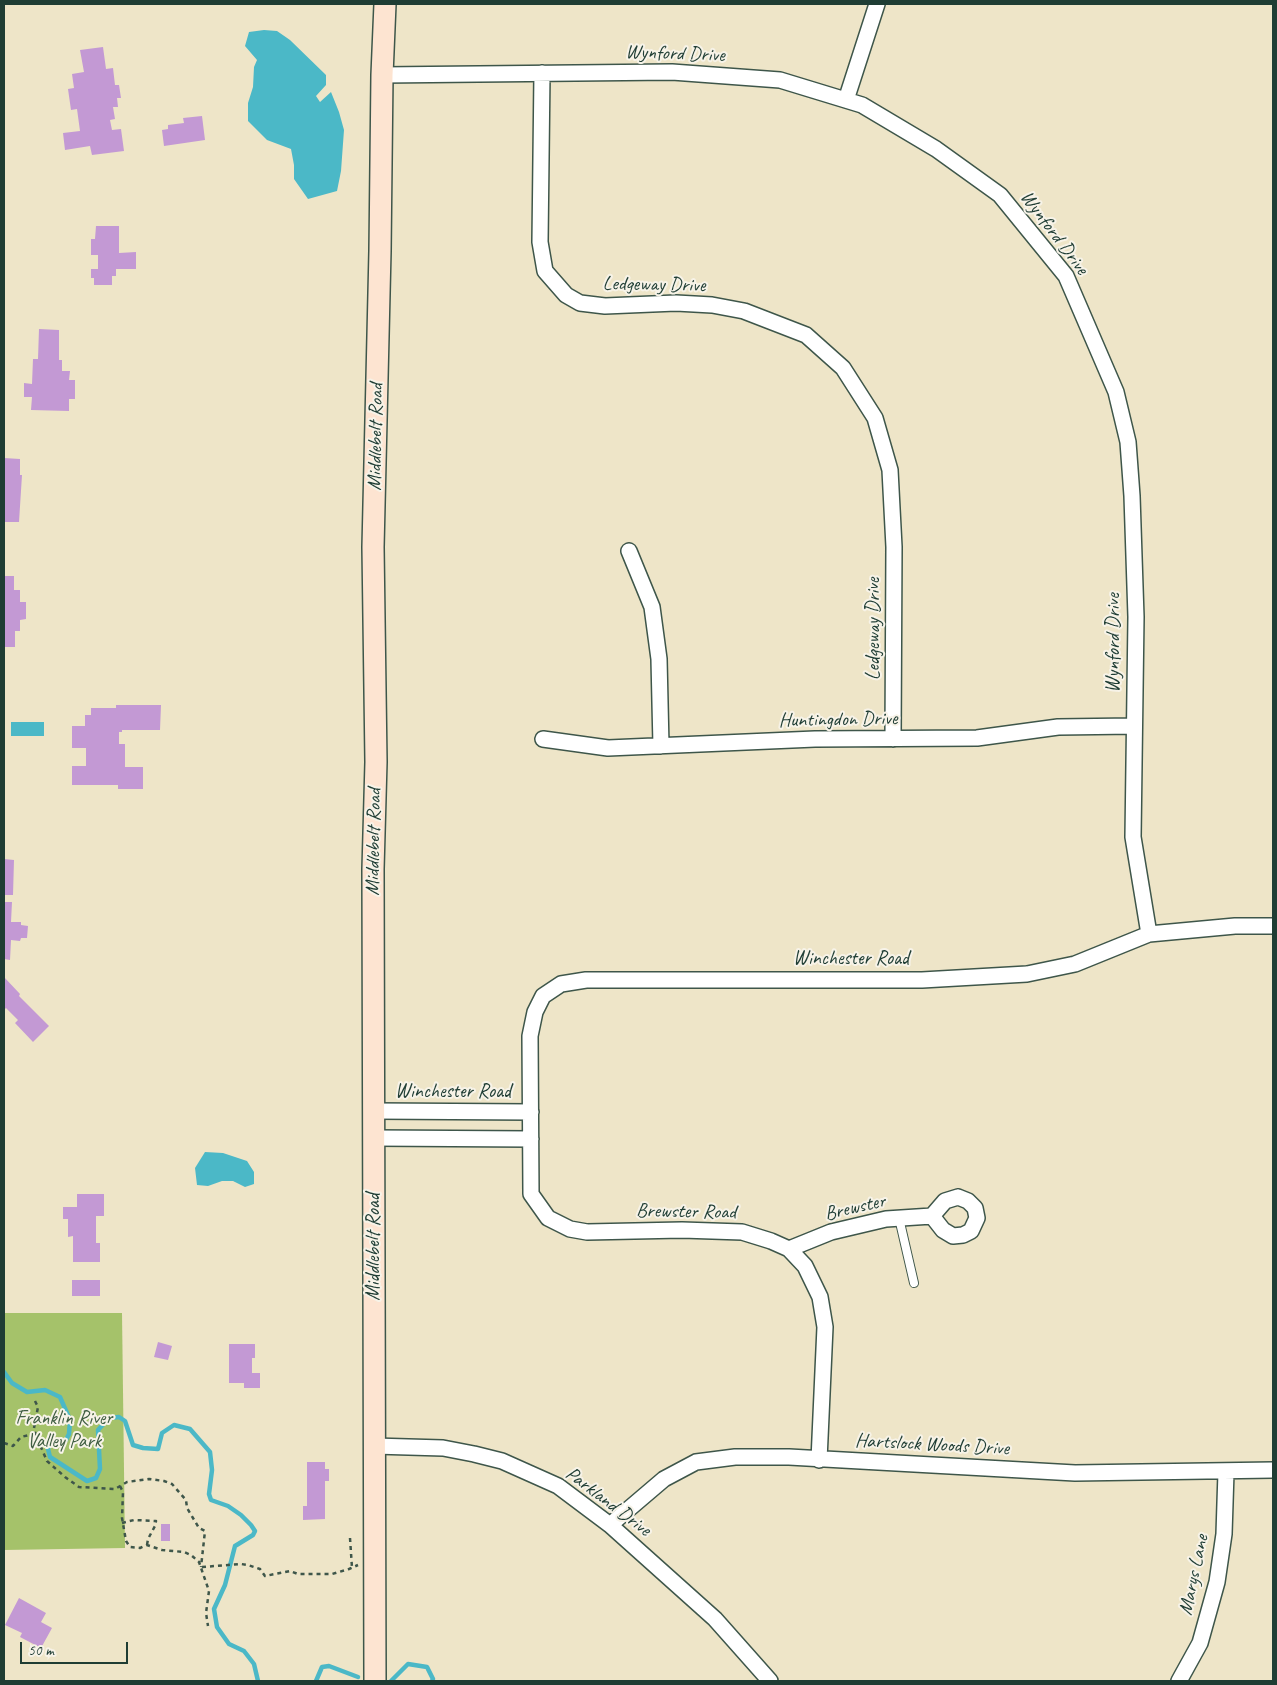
<!DOCTYPE html>
<style>
body{margin:0}
#map{position:relative;width:1277px;height:1685px;overflow:hidden;background:#eee5c8;font-family:Caveat,sans-serif}
canvas{display:block}
.frame{position:absolute;inset:0;border:5px solid #1f3d34;pointer-events:none}
.scale{position:absolute;left:20px;top:1642px;width:108px;height:22px;box-sizing:border-box;border:2px solid #1f3d34;border-top:0;padding-left:6px;font-size:15px;line-height:18px;white-space:nowrap;color:#1f3d34;-webkit-text-stroke:4px #f7f3e8;paint-order:stroke}
</style>
<div id="map">
<canvas width="1277" height="1685"></canvas>
<div class="frame"></div>
<div class="scale">50 m</div>
</div>
<script>
const ctx = document.querySelector('canvas').getContext('2d');
ctx.lineJoin = 'round';
function fillPath(path, color) { ctx.fillStyle = color; ctx.fill(path, 'evenodd'); }
const shape = rows => new Path2D(rows.map(r => 'M' + r).join(''));
function trace(path, color, width, dash) { ctx.strokeStyle = color; ctx.lineWidth = width; ctx.lineCap = dash ? 'butt' : 'round'; ctx.setLineDash(dash || []); ctx.stroke(path); }
function write(font, color, halo, rows, align = 'center') {
  ctx.font = font + ' Caveat,sans-serif'; ctx.lineWidth = 4; ctx.setLineDash([]); ctx.textBaseline = 'middle'; ctx.strokeStyle = halo; ctx.fillStyle = color; for (const [text, x, y, turn = 0] of rows) {
    ctx.save(); ctx.translate(x, y); ctx.rotate((+turn || 0) * Math.PI / 180); ctx.textAlign = isNaN(turn) ? turn : align; if (halo) ctx.strokeText(text, 0, 0); ctx.fillText(text, 0, 0); ctx.restore();
  }
}
fillPath(shape([
 [4,1313,122,1313,125,1548,4,1550]
]), '#a5c26a');
fillPath(shape([
 [264,30,277,31,290,40,326,75,326,85,316,96,320,102,331,92,339,112,344,130,341,171,337,191,308,199,294,179,294,165,291,149,267,140,248,121,248,103,253,87,254,67,257,60,245,46,249,32],
 [11,722,44,722,44,736,11,736],
 [205,1152,223,1153,247,1161,254,1172,254,1184,245,1187,233,1181,222,1181,208,1186,197,1185,195,1168]
]), '#4bb8c7');
trace(shape([
 [4,1372,12,1383,27,1392,45,1390,60,1397,70,1420,69,1434,66,1440,50,1443,48,1449,50,1457,87,1481,96,1478,100,1469,98,1430,109,1418,119,1417,125,1421,133,1445,143,1448,158,1449,162,1433,174,1425,190,1429,210,1452,212,1470,209,1494,211,1500,228,1506,241,1515,251,1525,255,1531,253,1535,235,1546,225,1585,214,1609,217,1627,229,1644,244,1651,254,1664,258,1681],
 [316,1681,322,1667,329,1666,358,1677],
 [391,1681,408,1664,427,1667,433,1679,432,1681]
]), '#4bb8c7', 4.5);
fillPath(shape([
 [103,47,106,69,113,68,115,85,119,85,121,98,117,98,118,107,113,107,115,119,110,120,112,130,121,129,124,151,92,155,90,146,65,150,63,133,80,131,77,109,71,110,68,89,74,88,72,74,84,72,80,50],
 [202,116,205,140,164,146,162,130,168,129,168,125,184,123,183,118],
 [96,226,119,226,119,253,136,252,136,269,116,269,116,276,112,276,112,285,94,285,94,278,91,278,91,269,98,269,98,255,91,255,91,239,95,239],
 [39,329,59,330,59,360,62,360,62,371,70,371,69,380,75,380,75,399,69,399,69,411,31,410,32,397,24,397,24,383,32,384,33,359,38,359],
 [4,458,20,459,20,475,22,475,19,522,4,522],
 [4,576,14,576,14,590,20,590,20,602,26,602,26,619,20,620,20,631,15,631,15,647,4,647],
 [116,705,161,705,160,730,122,730,122,732,119,732,119,744,125,744,125,767,143,767,143,789,118,789,118,785,72,785,72,766,86,766,86,748,72,748,72,726,85,726,85,715,91,715,91,708,116,708],
 [4,859,14,860,13,895,4,895],
 [4,902,12,902,11,922,21,922,21,925,28,926,27,938,21,938,20,941,11,940,10,960,4,959],
 [4,977,20,994,19,996,49,1026,33,1042,15,1023,18,1020,6,1008,4,1010],
 [77,1194,104,1194,104,1216,96,1216,96,1243,100,1243,100,1262,73,1262,73,1236,68,1237,68,1219,63,1219,63,1207,77,1207],
 [72,1280,100,1280,100,1296,72,1296],
 [158,1342,172,1346,168,1360,154,1357],
 [229,1344,255,1344,255,1358,252,1358,252,1373,260,1373,260,1388,244,1388,244,1383,229,1383],
 [307,1462,325,1462,325,1469,329,1469,329,1481,325,1481,325,1519,303,1520,303,1506,307,1506],
 [161,1524,170,1524,170,1541,161,1541],
 [19,1598,46,1613,41,1622,52,1628,41,1648,20,1637,22,1633,5,1625]
]), '#c399d4');
const lane = shape([
 [899,1218,914,1283]
]);
const street = shape([
 [542,73,540,242,545,271,566,295,580,303,605,306,676,303,712,305,744,311,806,335,843,368,875,418,890,470,894,547,893,739],
 [382,75,672,72,780,80,862,105,936,149,1000,195,1066,276,1116,392,1128,442,1132,496,1136,617,1133,837,1149,934],
 [846,100,877,4],
 [629,551,652,607,659,659,661,746],
 [543,739,608,748,815,739,977,738,1058,727,1134,726],
 [374,1111,531,1112],
 [374,1138,531,1139],
 [958,1197,968,1201,975,1208,977,1218,971,1231,963,1235,953,1236,943,1230,932,1216,945,1201,958,1197],
 [789,1249,831,1232,886,1219,932,1216],
 [374,1446,443,1448,474,1454,502,1461,558,1486,610,1525,715,1619,770,1681],
 [819,1460,825,1327,820,1297,805,1266,789,1249,771,1241,742,1232,682,1230,587,1232,570,1229,548,1218,531,1194,530,1036,535,1012,543,996,561,984,586,980,922,980,1027,974,1075,964,1149,934,1235,926,1273,926],
 [610,1525,664,1479,696,1462,735,1457,789,1457,1075,1473,1273,1470],
 [1179,1681,1200,1643,1217,1582,1224,1534,1226,1472]
]);
const secondary = shape([
 [375,1681,373,869,376,762,373,547,380,251,382,75,385,4]
]);
trace(lane, '#3e564a', 10);
trace(street, '#3e564a', 18);
trace(secondary, '#3e564a', 24);
trace(shape([
 [35,1401,38,1407,34,1428,36,1436],
 [4,1443,13,1446,21,1437,29,1435,36,1436,47,1461,65,1477,79,1487,115,1489,127,1482,149,1479,164,1481,172,1484,186,1500,187,1508,199,1528,205,1531,201,1567],
 [120,1486,123,1492,122,1518,126,1541,130,1547,140,1548,147,1545,162,1550,184,1552,191,1555,199,1562,209,1591,206,1613,208,1626],
 [122,1523,134,1520,156,1521,155,1526,148,1539,147,1545],
 [350,1538,352,1568],
 [202,1567,241,1564,248,1565,260,1569,265,1576,290,1571,298,1574,332,1574,349,1569,358,1565]
]), '#3e564a', 2.5, [4, 4]);
trace(lane, '#fff', 8);
trace(street, '#fff', 15);
trace(secondary, '#fde4d1', 21);
write('20px', '#1f3d34', '#f7f3e8', [
 ["Wynford Drive",675,54,2],
 ["Wynford Drive",1054,233,53],
 ["Ledgeway Drive",654,285,1],
 ["Middlebelt Road",376,437,-89],
 ["Ledgeway Drive",874,629,-90],
 ["Wynford Drive",1114,643,-90],
 ["Huntingdon Drive",838,720,-1],
 ["Middlebelt Road",374,842,-89],
 ["Winchester Road",851,959],
 ["Winchester Road",453,1092],
 ["Brewster",855,1208,-13],
 ["Brewster Road",686,1212,1],
 ["Middlebelt Road",374,1247,-90],
 ["Hartslock Woods Drive",932,1445,3],
 ["Parkland Drive",608,1502,37],
 ["Marys Lane",1194,1575,-78]
]);
write('20px', '#405e42', '#f7f3e8', [
 ["Franklin River",64,1419],
 ["Valley Park",64,1442]
]);
</script>
